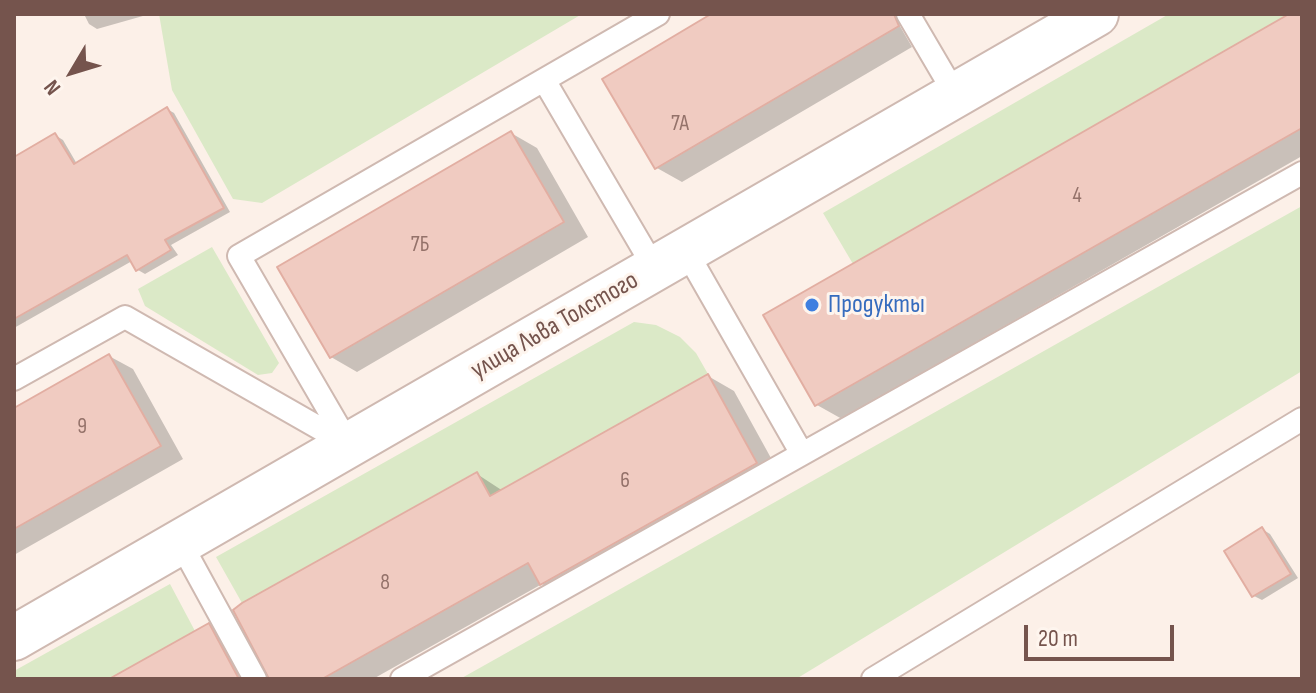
<!DOCTYPE html>
<meta charset="utf-8">
<style>
body{margin:0}
#map{position:relative;width:1316px;height:693px;overflow:hidden;background:#fcf0e8;font-family:"Sofia Sans Condensed",sans-serif}
canvas{display:block}
.frame{position:absolute;inset:0;border:16px solid #75544d;pointer-events:none}
.north{position:absolute;left:32px;top:32px;width:80px;height:80px;-webkit-text-stroke:6px #fef5ee;paint-order:stroke;rotate:232deg;font-size:22px;font-weight:700;line-height:32px;text-align:center;color:#75544d}
.north::after{content:'';display:block;margin:auto;width:28px;height:36px;background:#75544d;clip-path:polygon(50% 0,100% 100%,50% 72%,0 100%)}
.scale{position:absolute;left:1024px;top:625px;width:150px;height:36px;box-sizing:border-box;border:4px solid #75544d;border-top:0;padding-left:10px;font-size:24px;line-height:28px;white-space:nowrap;color:#75544d;-webkit-text-stroke:6px #fef5ee;paint-order:stroke}
</style>
<div id="map">
<canvas width="1316" height="693"></canvas>
<div class="frame"></div>
<div class="north">N</div>
<div class="scale">20 m</div>
</div>
<script>
const ctx = document.querySelector('canvas').getContext('2d');
ctx.lineJoin = 'round';
function fillPath(path, color) { ctx.fillStyle = color; ctx.fill(path, 'evenodd'); }
const shape = rows => new Path2D(rows.map(r => 'M' + r).join(''));
function trace(path, color, width, dash) { ctx.strokeStyle = color; ctx.lineWidth = width; ctx.lineCap = dash ? 'butt' : 'round'; ctx.setLineDash(dash || []); ctx.stroke(path); }
function write(font, color, halo, rows, align = 'center') {
  ctx.font = font + ' "Sofia Sans Condensed",sans-serif'; ctx.lineWidth = 6; ctx.setLineDash([]); ctx.textBaseline = 'middle'; ctx.strokeStyle = halo; ctx.fillStyle = color; for (const [text, x, y, turn = 0] of rows) {
    ctx.save(); ctx.translate(x, y); ctx.rotate((+turn || 0) * Math.PI / 180); ctx.textAlign = isNaN(turn) ? turn : align; if (halo) ctx.strokeText(text, 0, 0); ctx.fillText(text, 0, 0); ctx.restore();
  }
}
fillPath(shape([
 [159,14,582,14,262,203,233,199,172,90],
 [1169,14,1289,14,853,264,823,213],
 [1302,206,1302,371,796,679,460,679],
 [212,247,279,363,272,373,258,375,145,306,138,289],
 [634,322,656,325,680,337,696,353,708,374,490,496,476,472,242,603,216,557],
 [170,584,195,631,109,679,14,679,14,671]
]), '#dbe9c7');
fillPath(shape([
 [84,14,150,14,97,29,89,24],
 [715,14,893,14,912,47,682,182,657,168],
 [1292,14,1302,14,1302,156,842,419,817,405],
 [167,109,174,113,230,212,171,245,178,255,145,274,138,270,132,261,14,328,14,159,55,135,63,140,77,164],
 [511,133,537,148,588,237,357,372,331,357],
 [109,356,133,369,183,459,14,555,14,410],
 [708,376,734,391,782,478,567,598,542,584,373,679,269,679,477,474,503,491],
 [1262,529,1270,534,1298,578,1262,600,1254,596],
 [209,626,234,640,255,679,113,679]
]), '#0003');
const building = shape([
 [711,14,894,14,899,26,655,169,602,79,711,14],
 [1289,14,1302,14,1302,128,815,406,763,315,1289,14],
 [167,107,224,208,165,240,171,250,136,271,127,255,14,319,14,157,55,133,74,164,167,107],
 [511,131,564,222,330,358,277,267,511,131],
 [109,354,161,446,14,529,14,408,109,354],
 [708,374,757,463,540,585,528,563,322,679,269,679,233,610,242,603,477,472,490,496,708,374],
 [1262,527,1291,574,1252,597,1224,551,1262,527],
 [209,623,239,679,109,679,209,623]
]);
fillPath(building, '#f0cbc1');
trace(building, '#e2aea2', 2);
const service = shape([
 [908,14,955,94],
 [544,80,655,269],
 [686,251,802,454,1302,173],
 [14,379,125,317,349,445,239,256,658,14],
 [180,542,255,679],
 [402,679,802,454],
 [873,679,1302,419]
]);
const minor = shape([
 [14,638,1096,14]
]);
trace(service, '#cfb9b1', 26);
trace(minor, '#cfb9b1', 48);
trace(service, '#fff', 22);
trace(minor, '#fff', 44);
for (const [x, y, r, color] of [
 [812,305,8,"#3f7fe0"]
]) { const dot = new Path2D(); dot.arc(x, y, r, 0, 2 * Math.PI); ctx.fillStyle = color; ctx.fill(dot); trace(dot, '#fef5ee', 3); }
write('22px', '#94726a', null, [
 ["7А",680,124],
 ["4",1077,196],
 ["7Б",420,245],
 ["9",82,427],
 ["6",625,481],
 ["8",385,583]
]);
write('26px', '#366cbe', '#fef5ee', [
 ["Продукты",828,305]
], 'left');
write('26px', '#75544d', '#fef5ee', [
 ["улица Льва Толстого",555,326,-30]
]);
</script>
